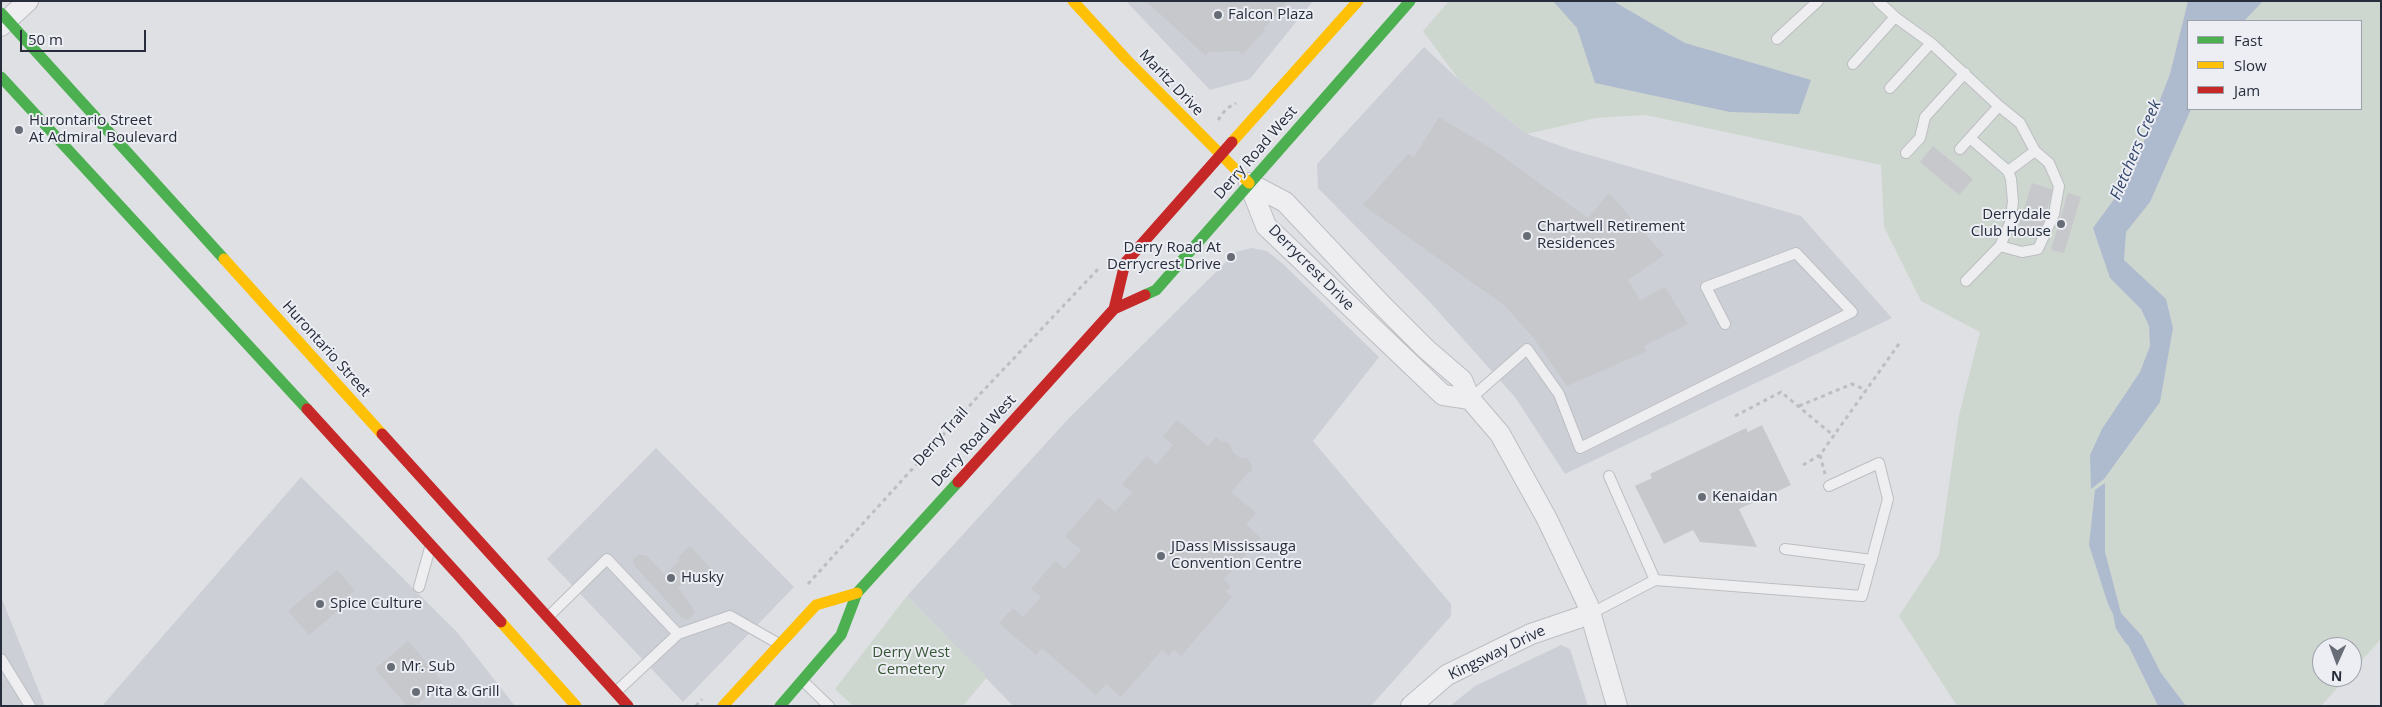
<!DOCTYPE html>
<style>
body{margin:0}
#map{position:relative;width:2382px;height:707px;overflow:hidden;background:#dee0e4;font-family:"Open Sans",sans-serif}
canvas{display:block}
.frame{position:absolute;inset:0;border:2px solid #272d3b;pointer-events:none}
.legend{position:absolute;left:2187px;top:20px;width:175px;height:90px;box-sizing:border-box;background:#eceef4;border:1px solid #9da1aa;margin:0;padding:6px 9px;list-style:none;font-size:15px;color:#272d3b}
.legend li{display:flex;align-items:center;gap:10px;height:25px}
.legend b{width:25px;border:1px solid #9da1aa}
.north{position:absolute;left:2312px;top:637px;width:50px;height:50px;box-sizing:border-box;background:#eceef4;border:1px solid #9da1aa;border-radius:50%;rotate:182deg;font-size:14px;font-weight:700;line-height:20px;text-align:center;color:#272d3b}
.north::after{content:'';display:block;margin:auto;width:18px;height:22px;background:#676c76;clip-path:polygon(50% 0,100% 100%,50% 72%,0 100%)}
.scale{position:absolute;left:20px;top:30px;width:126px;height:22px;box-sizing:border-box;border:2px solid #272d3b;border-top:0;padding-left:6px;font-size:15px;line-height:18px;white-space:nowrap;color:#272d3b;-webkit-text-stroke:4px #eceef4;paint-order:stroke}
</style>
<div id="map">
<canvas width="2382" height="707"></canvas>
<div class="frame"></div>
<ul class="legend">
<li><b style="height:6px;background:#4caf50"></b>Fast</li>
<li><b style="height:6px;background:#ffc107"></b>Slow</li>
<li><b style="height:6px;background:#c62828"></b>Jam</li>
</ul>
<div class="north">N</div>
<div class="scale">50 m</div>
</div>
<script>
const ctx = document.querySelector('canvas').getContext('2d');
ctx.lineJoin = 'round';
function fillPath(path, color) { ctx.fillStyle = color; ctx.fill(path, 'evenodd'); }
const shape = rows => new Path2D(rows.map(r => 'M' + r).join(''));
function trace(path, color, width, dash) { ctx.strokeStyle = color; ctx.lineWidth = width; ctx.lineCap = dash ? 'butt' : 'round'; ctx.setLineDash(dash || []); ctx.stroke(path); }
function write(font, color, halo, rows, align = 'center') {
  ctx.font = font + ' "Open Sans",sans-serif'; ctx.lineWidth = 4; ctx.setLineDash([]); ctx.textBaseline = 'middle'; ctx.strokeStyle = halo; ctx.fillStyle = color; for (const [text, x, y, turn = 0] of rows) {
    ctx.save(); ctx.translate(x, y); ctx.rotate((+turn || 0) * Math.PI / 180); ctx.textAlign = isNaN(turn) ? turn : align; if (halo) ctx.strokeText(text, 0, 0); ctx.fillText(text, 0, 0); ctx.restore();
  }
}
fillPath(shape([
 [1126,1,1313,1,1250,79,1210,90],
 [1424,47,1459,80,1527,134,1572,150,1801,216,1892,318,1565,474,1515,397,1428,300,1318,188,1317,164],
 [1251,248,1267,251,1283,264,1379,357,1313,441,1451,604,1451,616,1371,706,1013,706,907,596,1069,418,1236,252],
 [656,448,794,587,683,702,547,559],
 [301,477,457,632,515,706,102,706],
 [1,597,45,706,1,706],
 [1561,645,1570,649,1588,706,1450,706,1475,686]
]), '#cdcfd7');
fillPath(shape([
 [1449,1,2381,1,2381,639,2352,671,2352,647,2322,647,2322,677,2347,677,2321,706,1957,706,1899,616,1939,555,1959,415,1980,332,1921,301,1884,227,1881,165,1645,115,1596,118,1527,134,1459,80,1423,31],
 [2188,21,2361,21,2361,109,2188,109],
 [907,596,987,677,963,706,853,706,835,689]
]), '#ced7cf');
fillPath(shape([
 [1553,1,1613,1,1685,43,1811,80,1799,114,1730,112,1595,83,1577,28],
 [2188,1,2263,1,2244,21,2188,21,2188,109,2191,109,2150,202,2126,232,2124,260,2166,299,2173,328,2160,402,2104,479,2091,489,2090,455,2102,429,2140,372,2150,346,2149,326,2141,309,2110,278,2093,228,2115,198,2141,149,2170,74],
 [2105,483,2105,552,2121,613,2142,636,2161,673,2186,706,2158,706,2108,604,2089,545,2095,490]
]), '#aebace');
trace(shape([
 [2116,616,2118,627,2128,642]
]), '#aebace', 5);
fillPath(shape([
 [1146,1,1288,1,1263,29,1265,30,1242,55,1238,51,1208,52,1206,56],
 [1439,117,1492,149,1588,218,1609,193,1664,255,1628,280,1640,300,1665,287,1688,324,1644,346,1647,351,1567,386,1533,337,1504,305,1363,205,1408,154,1414,157],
 [1933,146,1973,179,1959,195,1920,162],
 [2032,183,2053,190,2038,240,2016,234],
 [2068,193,2081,197,2064,253,2051,250],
 [1177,420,1208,446,1216,437,1221,441,1229,443,1233,452,1240,458,1246,458,1251,463,1252,469,1231,492,1256,513,1246,525,1261,538,1224,579,1231,586,1226,592,1232,597,1181,656,1174,650,1169,656,1162,650,1121,697,1106,684,1096,695,1042,648,1036,655,999,623,1013,608,1023,617,1041,597,1031,589,1055,561,1065,569,1081,550,1065,536,1099,498,1115,512,1132,493,1122,484,1147,456,1156,465,1173,445,1163,436],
 [1762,425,1791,485,1739,509,1757,547,1700,542,1693,530,1664,544,1635,486,1652,478,1650,474,1746,428,1748,432],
 [690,546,715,573,702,584,693,574,678,588,693,608,695,613,688,620,682,618,634,565,633,561,634,558,639,555,646,555,665,575,680,560,678,557],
 [337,570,355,590,341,602,344,606,309,635,288,611],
 [408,641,443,682,416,706,407,706,375,669]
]), '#c7c8cc');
const lane = shape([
 [1878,1,1895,17,1931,43,1999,106,1960,149],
 [1777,39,1818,1],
 [1853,64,1895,17],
 [1890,88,1931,43],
 [1970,138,2008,171,2011,179,2013,202,2010,223,2000,246],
 [1906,153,1920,138,1925,117,1965,73],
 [2008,171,2035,151],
 [1966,281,2000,246,2022,252,2038,249,2054,214,2059,186,2049,163,2035,151,2020,123,1999,106],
 [1470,399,1527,349,1559,394,1580,448,1852,312,1796,253,1706,287,1725,324],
 [1609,476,1655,580],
 [1785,549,1872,560],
 [419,587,430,548],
 [1590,614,1655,580,1862,596,1888,499,1879,463,1829,486],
 [549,616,607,559,678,634,730,616,779,644],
 [1,659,30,706],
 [803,681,829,706],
 [617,691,678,634]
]);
const street = shape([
 [1,26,28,1],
 [1249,183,1285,202,1382,305,1426,349,1462,380,1470,399,1500,434,1547,519,1588,605,1617,706],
 [1249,183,1266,226,1443,395,1470,399],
 [1411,706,1447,675,1531,634,1590,614]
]);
trace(lane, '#bcbec2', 12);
trace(street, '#bcbec2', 22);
trace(shape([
 [1218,120,1226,109,1236,103],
 [1799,406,1852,384,1866,390],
 [1735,416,1781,392,1834,436],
 [1820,455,1825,474],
 [1803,465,1820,455,1901,341],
 [808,584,982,392,1100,267],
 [696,706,702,699]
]), '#bdbec4', 3, [4, 4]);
trace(lane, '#eeeef0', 10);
trace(street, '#eeeef0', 20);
trace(shape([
 [1,13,224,259],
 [1,77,307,409],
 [1145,295,1156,290,1410,1],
 [780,706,841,635,857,593,958,482]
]), '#4caf50', 11);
trace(shape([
 [1073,1,1126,59,1249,183],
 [1232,142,1358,1],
 [224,259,382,434],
 [501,622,576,706],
 [723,706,816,605,857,593]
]), '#ffc107', 11);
trace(shape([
 [1114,309,1125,263,1232,142],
 [307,409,501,622],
 [382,434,628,706],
 [958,482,1114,309,1145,295]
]), '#c62828', 11);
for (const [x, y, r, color] of [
 [1218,15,5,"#676c76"],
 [19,130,5,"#676c76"],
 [2061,224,5,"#676c76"],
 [1527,236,5,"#676c76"],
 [1231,257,5,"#676c76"],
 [1702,497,5,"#676c76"],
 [1161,556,5,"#676c76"],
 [671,578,5,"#676c76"],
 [320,604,5,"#676c76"],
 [391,667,5,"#676c76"],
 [416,692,5,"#676c76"]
]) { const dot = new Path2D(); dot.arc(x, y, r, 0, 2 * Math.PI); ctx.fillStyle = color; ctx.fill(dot); trace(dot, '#eceef4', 2); }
write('15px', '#272d3b', '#eceef4', [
 ["Falcon Plaza",1228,15],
 ["Hurontario Street",29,121],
 ["At Admiral Boulevard",29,138],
 ["Derrydale",2051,215,"right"],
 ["Club House",2051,232,"right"],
 ["Chartwell Retirement",1537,227],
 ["Residences",1537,244],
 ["Derry Road At",1221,248,"right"],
 ["Derrycrest Drive",1221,265,"right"],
 ["Kenaidan",1712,497],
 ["JDass Mississauga",1171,547],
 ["Convention Centre",1171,564],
 ["Husky",681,578],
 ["Spice Culture",330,604],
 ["Mr. Sub",401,667],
 ["Pita & Grill",426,692]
], 'left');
write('15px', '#272d3b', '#eceef4', [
 ["Maritz Drive",1171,83,46],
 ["Derry Road West",1256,153,-49],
 ["Derrycrest Drive",1311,268,45],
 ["Hurontario Street",326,349,48],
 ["Derry Trail",941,437,-48],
 ["Derry Road West",974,441,-48],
 ["Kingsway Drive",1497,653,-26]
]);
write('15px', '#385635', '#eceef4', [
 ["Derry West",911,653],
 ["Cemetery",911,670]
]);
write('italic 16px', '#34486c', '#eceef4', [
 ["Fletchers Creek",2136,150,-67]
]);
</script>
